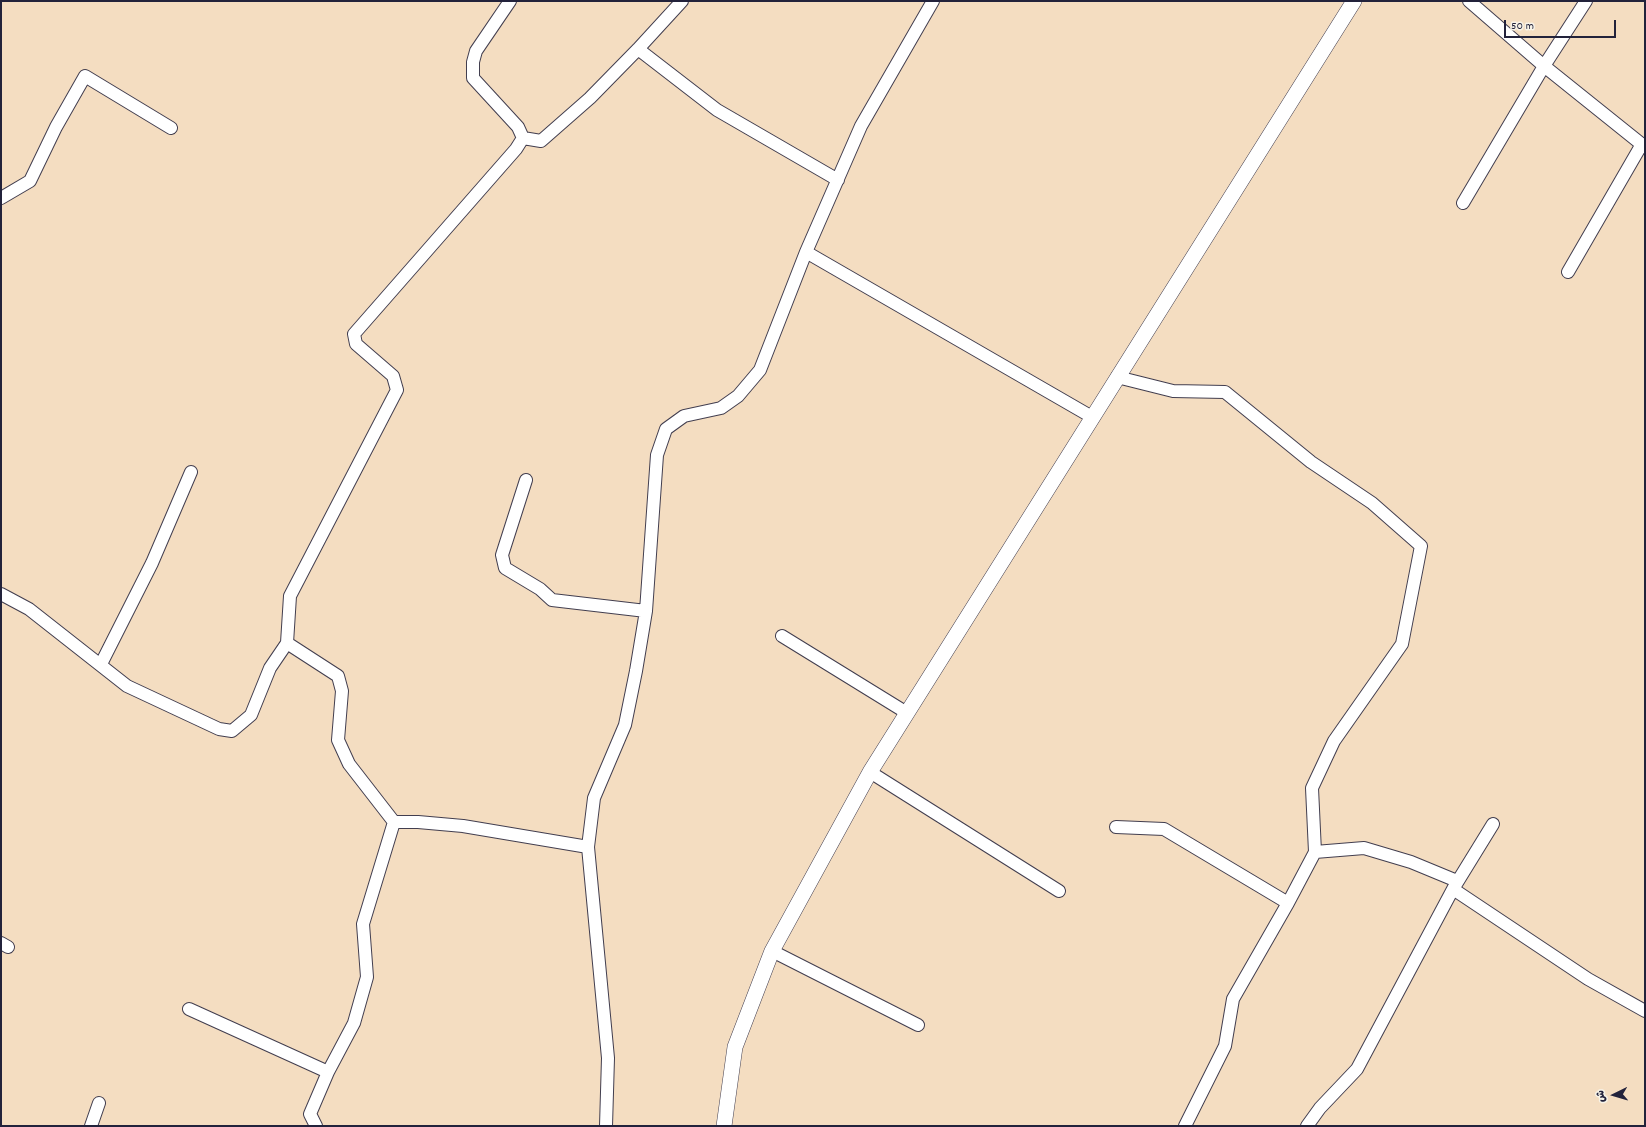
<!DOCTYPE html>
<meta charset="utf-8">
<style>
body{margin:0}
#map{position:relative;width:1646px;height:1127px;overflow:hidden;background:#f4ddc1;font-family:Dekko,"Playpen Sans Arabic",sans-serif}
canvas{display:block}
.frame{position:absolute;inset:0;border:2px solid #22223b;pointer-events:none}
.north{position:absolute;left:1594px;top:1075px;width:40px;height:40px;-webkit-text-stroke:3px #f7f3e8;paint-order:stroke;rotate:265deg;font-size:11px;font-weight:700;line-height:16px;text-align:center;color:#22223b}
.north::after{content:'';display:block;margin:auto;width:14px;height:18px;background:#22223b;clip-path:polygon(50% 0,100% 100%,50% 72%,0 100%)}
.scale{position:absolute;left:1504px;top:20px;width:112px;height:18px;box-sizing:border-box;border:2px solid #22223b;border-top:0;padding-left:5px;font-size:12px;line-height:14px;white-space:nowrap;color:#22223b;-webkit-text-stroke:3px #f7f3e8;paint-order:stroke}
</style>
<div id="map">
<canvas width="1646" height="1127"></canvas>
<div class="frame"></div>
<div class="north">ش</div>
<div class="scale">50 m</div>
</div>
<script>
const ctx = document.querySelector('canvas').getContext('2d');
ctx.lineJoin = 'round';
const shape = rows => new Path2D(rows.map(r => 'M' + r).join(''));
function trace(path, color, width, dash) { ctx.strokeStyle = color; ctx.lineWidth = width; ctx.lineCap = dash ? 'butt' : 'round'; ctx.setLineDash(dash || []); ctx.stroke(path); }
const minor = shape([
 [1469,1,1544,66,1645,147],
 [638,49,717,110,838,180],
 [523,138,541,141,590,98,638,49,682,1],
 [1,198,30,181,56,127,85,76,171,128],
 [1463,203,1544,66,1586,1],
 [806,252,1092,417],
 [1568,272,1642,144],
 [1117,377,1173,391,1225,392,1311,462,1372,503,1421,546,1402,644,1334,741,1312,788,1315,852,1288,903,1233,999,1225,1046,1185,1126],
 [526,480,502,555,505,568,540,589,552,600,646,611],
 [1,594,29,609,127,686,219,729,232,731,251,715,270,668,287,643,290,596,397,390,393,376,356,344,354,334,516,149,523,138,518,127,473,78,473,62,476,51,510,1],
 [782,636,907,713],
 [287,643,338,676,342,691,338,740,349,764,394,822,363,924,367,977,354,1023,328,1072,310,1114,316,1126],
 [101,664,152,563,191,472],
 [870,772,1059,891],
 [394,822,418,822,463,826,588,847],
 [1116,827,1164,829,1288,903],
 [1315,852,1364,848,1411,862,1457,881],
 [1453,889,1588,979,1645,1011],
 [1,943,8,947],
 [772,951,918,1025],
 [189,1009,328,1072],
 [91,1126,99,1103],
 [606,1126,608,1058,588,847,594,798,625,725,636,671,646,611,657,455,666,429,684,416,721,408,738,396,760,370,806,252,861,126,933,1],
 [1307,1126,1320,1108,1357,1069,1453,889,1493,824]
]);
const tertiary = shape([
 [724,1126,735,1047,772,951,870,772,1354,1]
]);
trace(minor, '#423e4f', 14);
trace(tertiary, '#423e4f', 16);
trace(minor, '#fff', 12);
trace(tertiary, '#fff', 15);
</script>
